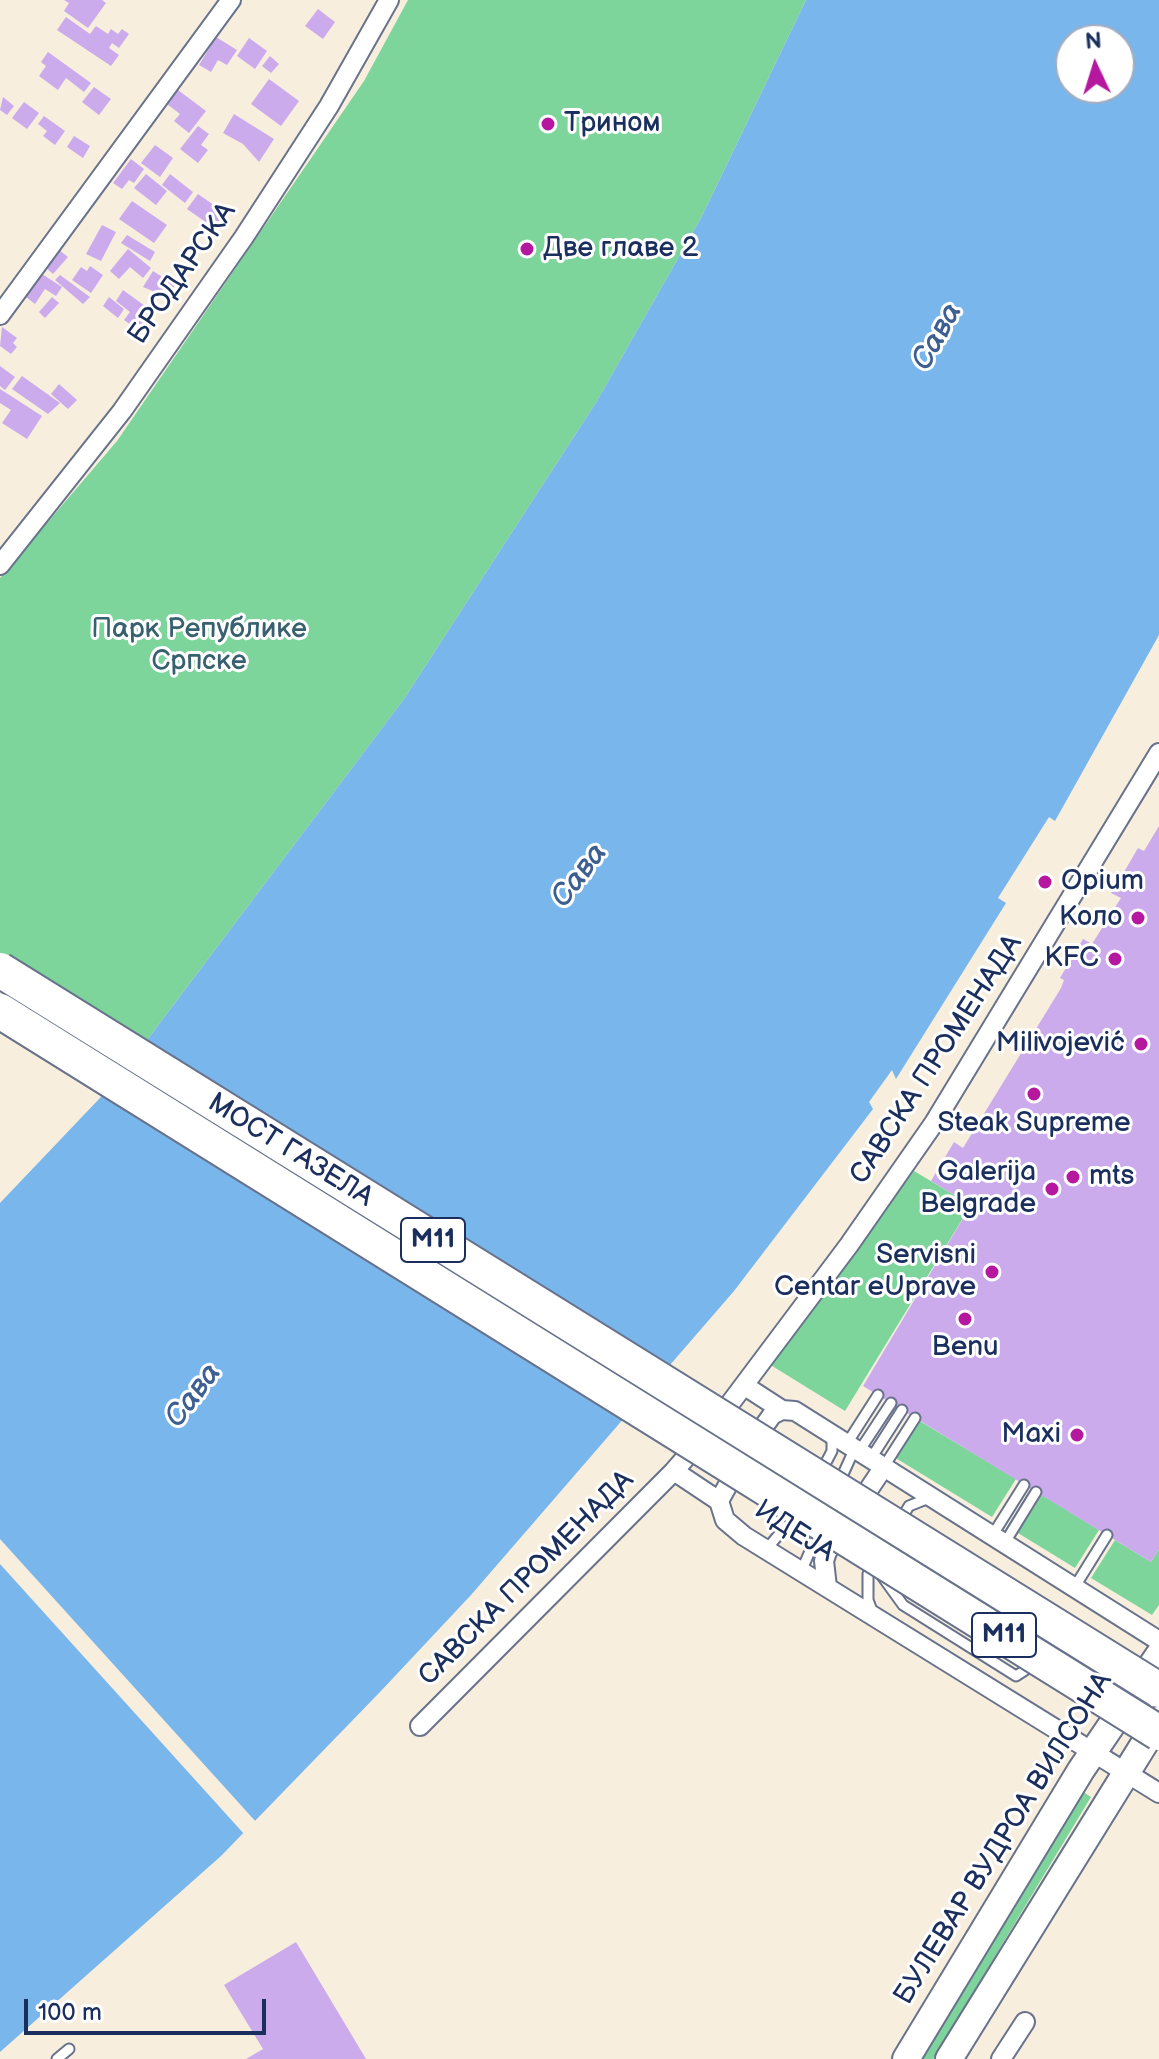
<!DOCTYPE html>
<meta charset="utf-8">
<style>
body{margin:0}
#map{position:relative;width:1159px;height:2059px;overflow:hidden;background:#f7eede;font-family:"Balsamiq Sans",sans-serif}
canvas{display:block}
.north{position:absolute;left:1055px;top:24px;width:80px;height:80px;box-sizing:border-box;background:#fff;border:2px solid #a4acbf;border-radius:50%;rotate:356deg;font-size:22px;font-weight:700;line-height:32px;text-align:center;color:#1b2f5e}
.north::after{content:'';display:block;margin:auto;width:28px;height:36px;background:#b5179e;clip-path:polygon(50% 0,100% 100%,50% 72%,0 100%)}
.scale{position:absolute;left:24px;top:1999px;width:242px;height:36px;box-sizing:border-box;border:4px solid #1b2f5e;border-top:0;padding-left:10px;font-size:24px;line-height:28px;white-space:nowrap;color:#1b2f5e;-webkit-text-stroke:6px #fff;paint-order:stroke}
</style>
<div id="map">
<canvas width="1159" height="2059"></canvas>
<div class="north">N</div>
<div class="scale">100 m</div>
</div>
<script>
const ctx = document.querySelector('canvas').getContext('2d');
ctx.lineJoin = 'round';
function fillPath(path, color) { ctx.fillStyle = color; ctx.fill(path, 'evenodd'); }
const shape = rows => new Path2D(rows.map(r => 'M' + r).join(''));
function trace(path, color, width, dash) { ctx.strokeStyle = color; ctx.lineWidth = width; ctx.lineCap = dash ? 'butt' : 'round'; ctx.setLineDash(dash || []); ctx.stroke(path); }
function write(font, color, halo, rows, align = 'center') {
  ctx.font = font + ' "Balsamiq Sans",sans-serif'; ctx.lineWidth = 6; ctx.setLineDash([]); ctx.textBaseline = 'middle'; ctx.strokeStyle = halo; ctx.fillStyle = color; for (const [text, x, y, turn = 0] of rows) {
    ctx.save(); ctx.translate(x, y); ctx.rotate((+turn || 0) * Math.PI / 180); ctx.textAlign = isNaN(turn) ? turn : align; if (halo) ctx.strokeText(text, 0, 0); ctx.fillText(text, 0, 0); ctx.restore();
  }
}
fillPath(shape([
 [408,0,806,0,702,216,597,401,404,699,141,1048,0,954,0,578,117,441,364,81],
 [914,1171,971,1205,845,1411,769,1364],
 [918,1420,1016,1479,992,1517,894,1457],
 [1042,1495,1099,1530,1075,1568,1018,1533],
 [1115,1540,1151,1562,1159,1549,1159,1605,1152,1615,1091,1578],
 [1077,1788,1091,1797,933,2059,917,2059]
]), '#7dd59b');
fillPath(shape([
 [806,0,1159,0,1159,635,1055,821,1049,817,998,898,1006,903,896,1079,892,1070,869,1102,873,1109,734,1291,471,1595,380,1692,221,1856,0,2052,0,1203,99,1099,141,1048,404,699,597,401,702,216],
 [1071,40,1119,40,1119,88,1071,88]
]), '#79b6ec');
fillPath(shape([
 [0,1539,257,1823,245,1835,0,1564]
]), '#f7eede');
fillPath(shape([
 [64,0,102,0,106,3,88,28,64,11,69,3],
 [318,9,335,22,323,39,305,26],
 [66,17,90,34,96,26,108,34,111,29,118,34,122,29,129,34,119,48,112,43,109,48,119,55,111,66,57,30],
 [216,37,237,50,227,65,218,60,211,72,199,65],
 [249,38,267,51,255,69,237,56],
 [48,52,91,83,84,92,66,78,58,90,39,76,46,66,41,62],
 [270,56,279,64,271,73,262,66],
 [269,79,299,101,281,126,251,104],
 [94,87,111,99,99,115,82,102],
 [178,90,206,111,189,133,174,121,180,114,167,104],
 [3,97,14,106,7,115,0,110],
 [24,102,39,113,27,129,12,118],
 [234,114,274,139,259,162,243,144,223,133],
 [44,116,65,131,55,145,43,136,47,131,38,124],
 [198,126,209,134,201,145,208,150,198,163,180,149],
 [74,136,90,146,83,158,67,147],
 [155,145,173,158,160,177,141,163],
 [131,159,144,169,134,183,129,180,122,189,113,183],
 [146,174,167,191,156,205,134,188],
 [170,174,193,192,185,203,162,185],
 [198,194,228,215,217,230,187,209],
 [132,201,167,225,154,243,119,219],
 [102,225,116,232,101,261,86,254],
 [127,235,155,252,150,261,121,243],
 [58,249,68,257,53,274,44,266],
 [128,249,151,268,143,278,130,267,119,279,110,271],
 [90,266,103,275,91,293,72,280,81,267,87,271],
 [153,271,175,285,167,297,143,287],
 [42,274,62,287,56,296,45,289,35,304,26,297],
 [60,275,90,297,83,304,55,280],
 [123,290,152,311,138,330,124,320,130,312,116,301],
 [52,297,59,303,45,318,39,312],
 [109,297,124,309,118,318,103,306],
 [2,327,17,338,13,343,17,347,11,354,0,346],
 [0,366,15,377,5,390,0,386],
 [22,376,60,403,48,414,12,389],
 [59,384,77,400,68,409,51,394],
 [0,389,42,416,27,439,2,423,11,410,0,403],
 [1159,826,1159,1549,1151,1562,863,1386,971,1205,931,1181,954,1142,963,1148,1061,988,1064,980,1060,978,1083,939,1092,944,1121,898,1111,893,1124,872,1138,848,1144,851],
 [296,1942,366,2059,246,2059,263,2049,224,1985]
]), '#cbabec');
const lane = shape([
 [846,1445,878,1395],
 [858,1453,891,1403],
 [870,1460,902,1410],
 [883,1468,915,1418],
 [821,1472,832,1451,832,1435],
 [839,1483,854,1450],
 [992,1536,1024,1485],
 [1004,1544,1036,1492],
 [766,1550,795,1515],
 [801,1572,819,1530],
 [882,1576,903,1605,1016,1676,1036,1663],
 [1074,1588,1107,1535],
 [873,1613,868,1600,868,1574,909,1506,929,1498],
 [57,2059,69,2049]
]);
const street = shape([
 [0,315,231,0],
 [0,565,122,411,244,237,329,106,389,0],
 [745,1386,782,1410],
 [717,1421,849,1245,934,1123,1159,753],
 [752,1443,772,1415,782,1410,795,1411,1159,1641],
 [739,1465,719,1501,725,1520,744,1536,1159,1793],
 [674,1471,719,1501],
 [827,1587,824,1561,827,1552,883,1468],
 [420,1726,674,1471,701,1440],
 [1001,2059,1025,2022]
]);
const secondary = shape([
 [906,2059,1081,1770,1159,1655],
 [949,2059,1159,1720]
]);
trace(lane, '#68728b', 13);
trace(street, '#68728b', 22);
trace(secondary, '#68728b', 30);
trace(lane, '#fff', 9);
trace(street, '#fff', 18);
trace(secondary, '#fff', 26);
const highwayBridge = shape([
 [0,970,1159,1690],
 [0,1011,1159,1733]
]);
trace(highwayBridge, '#68728b', 38, []);
trace(highwayBridge, '#fff', 34);
for (const [x, y, r, color] of [
 [548,124,8,"#b5179e"],
 [527,249,8,"#b5179e"],
 [1045,882,8,"#b5179e"],
 [1138,918,8,"#b5179e"],
 [1115,959,8,"#b5179e"],
 [1141,1044,8,"#b5179e"],
 [1034,1094,8,"#b5179e"],
 [1073,1177,8,"#b5179e"],
 [1052,1189,8,"#b5179e"],
 [992,1272,8,"#b5179e"],
 [965,1319,8,"#b5179e"],
 [1077,1435,8,"#b5179e"]
]) { const dot = new Path2D(); dot.arc(x, y, r, 0, 2 * Math.PI); ctx.fillStyle = color; ctx.fill(dot); trace(dot, '#fff', 3); }
for (const [x, y, w] of [
 [433,1240,64],
 [1004,1635,64]
]) { const box = new Path2D(); box.roundRect(x - w / 2, y - 22, w, 44, 6); ctx.fillStyle = '#fff'; ctx.fill(box); trace(box, '#1b2f5e', 2); }
write('bold 26px', '#1b2f5e', null, [
 ["M11",433,1240],
 ["M11",1004,1635]
]);
write('28px', '#1b2f5e', '#fff', [
 ["Трином",564,124,"left"],
 ["Две главе 2",543,249,"left"],
 ["Opium",1061,882,"left"],
 ["Коло",1122,918],
 ["KFC",1099,959],
 ["Milivojević",1125,1044],
 ["Steak Supreme",1034,1124,"center"],
 ["Galerija",1036,1173],
 ["Belgrade",1036,1205],
 ["mts",1089,1177,"left"],
 ["Servisni",976,1256],
 ["Centar eUprave",976,1288],
 ["Benu",965,1348,"center"],
 ["Maxi",1061,1435]
], 'right');
write('28px', '#1b2f5e', '#fff', [
 ["БРОДАРСКА",183,274,-55],
 ["САВСКА ПРОМЕНАДА",937,1060,-57],
 ["МОСТ ГАЗЕЛА",290,1151,32],
 ["ИДЕЈА",794,1532,33],
 ["САВСКА ПРОМЕНАДА",527,1579,-45],
 ["БУЛЕВАР ВУДРОА ВИЛСОНА",1004,1839,-58]
]);
write('28px', '#386170', '#fff', [
 ["Парк Републике",199,630],
 ["Српске",199,662]
]);
write('italic 30px', '#3c5e90', '#fff', [
 ["Сава",938,337,-61],
 ["Сава",580,876,-53],
 ["Сава",194,1396,-53]
]);
</script>
